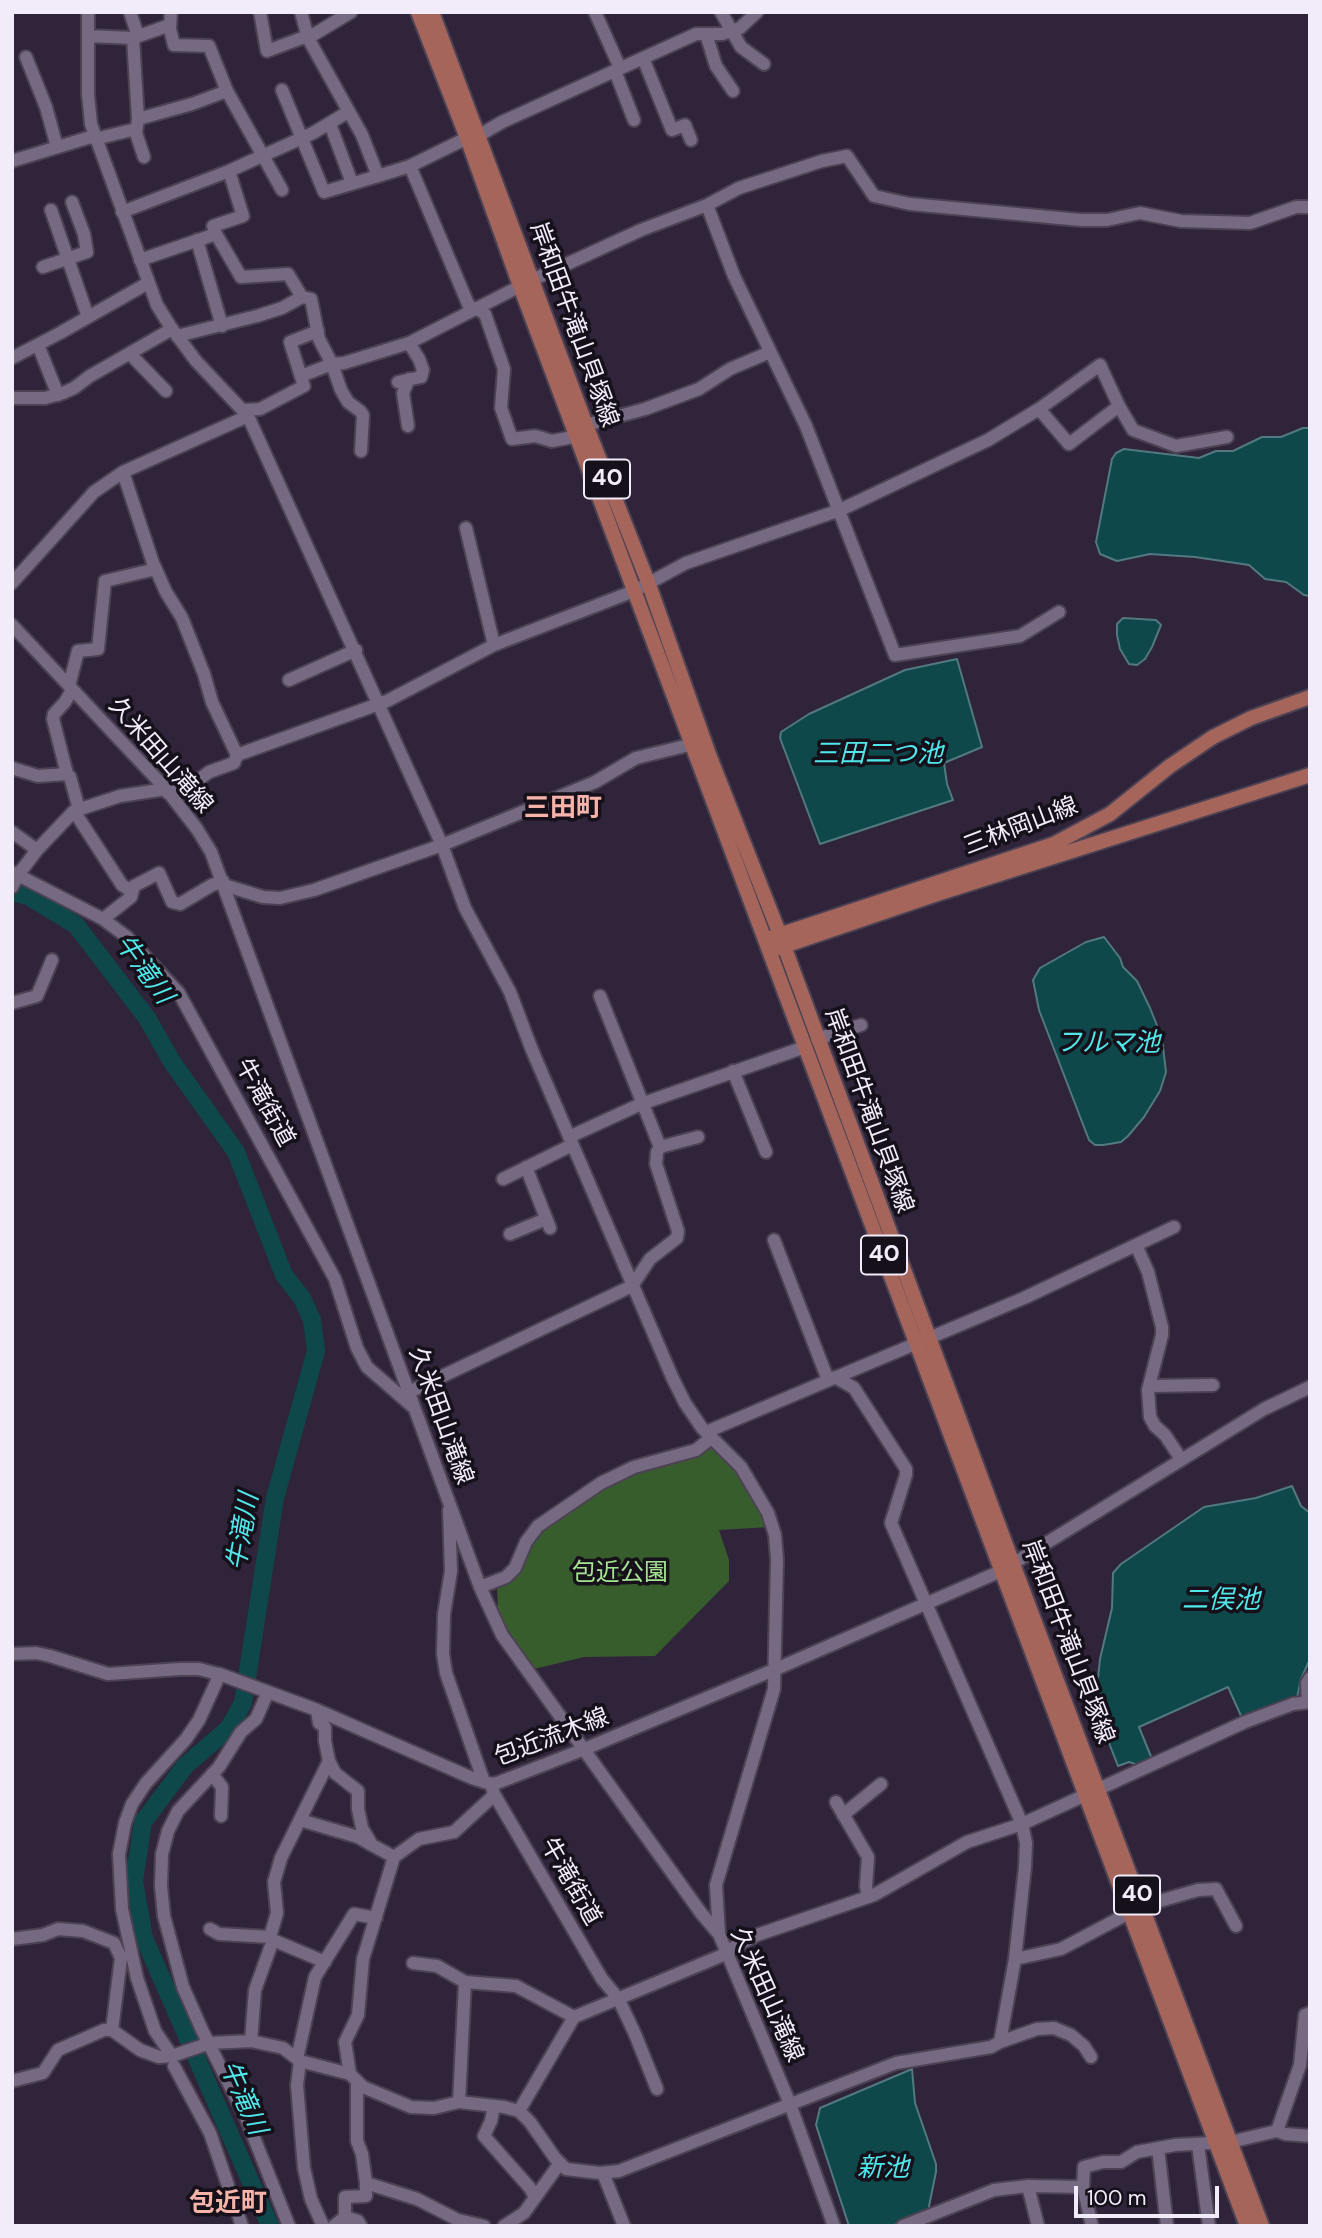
<!DOCTYPE html>
<meta charset="utf-8">
<style>
body{margin:0}
#map{position:relative;width:1322px;height:2238px;overflow:hidden;background:#2f243a;font-family:"DM Sans",sans-serif}
canvas{display:block}
.frame{position:absolute;inset:0;border:14px solid #f2ebfa;pointer-events:none}
.scale{position:absolute;left:1074px;top:2186px;width:145px;height:32px;box-sizing:border-box;border:4px solid #f2ebfa;border-top:0;padding-left:9px;font-size:21px;line-height:24px;white-space:nowrap;color:#f2ebfa;-webkit-text-stroke:5px #151019;paint-order:stroke}
</style>
<div id="map">
<canvas width="1322" height="2238"></canvas>
<div class="frame"></div>
<div class="scale">100 m</div>
</div>
<script>
const ctx = document.querySelector('canvas').getContext('2d');
ctx.lineJoin = 'round';
function fillPath(path, color) { ctx.fillStyle = color; ctx.fill(path, 'evenodd'); }
const shape = rows => new Path2D(rows.map(r => 'M' + r).join(''));
function trace(path, color, width, dash) { ctx.strokeStyle = color; ctx.lineWidth = width; ctx.lineCap = dash ? 'butt' : 'round'; ctx.setLineDash(dash || []); ctx.stroke(path); }
function write(font, color, halo, rows, align = 'center') {
  ctx.font = font + ' "DM Sans","Noto Sans JP",sans-serif'; ctx.lineWidth = 7; ctx.setLineDash([]); ctx.textBaseline = 'middle'; ctx.strokeStyle = halo; ctx.fillStyle = color; for (const [text, x, y, turn = 0] of rows) {
    ctx.save(); ctx.translate(x, y); ctx.rotate((+turn || 0) * Math.PI / 180); ctx.textAlign = isNaN(turn) ? turn : align; if (halo) ctx.strokeText(text, 0, 0); ctx.fillText(text, 0, 0); ctx.restore();
  }
}
fillPath(shape([
 [709,1445,739,1471,770,1527,719,1530,729,1560,729,1581,655,1656,584,1657,534,1669,509,1635,498,1612,497,1586,538,1531,561,1514,626,1475]
]), '#385d2d');
const water = shape([
 [1303,428,1310,428,1310,596,1304,595,1286,582,1265,579,1249,565,1195,557,1150,554,1117,561,1100,554,1096,542,1112,459,1116,453,1124,449,1199,458,1216,451,1233,451,1262,437,1281,437,1303,428],
 [1123,618,1156,620,1161,625,1152,647,1145,659,1137,665,1129,664,1120,649,1117,635,1117,624,1123,618],
 [957,659,982,747,944,763,947,784,953,800,820,844,780,738,781,732,809,714,905,670,957,659],
 [1104,937,1120,958,1123,967,1137,981,1150,1008,1162,1038,1166,1072,1160,1091,1144,1117,1128,1136,1121,1142,1103,1145,1095,1145,1089,1140,1039,1010,1033,980,1040,968,1086,942,1104,937],
 [1292,1486,1301,1506,1310,1513,1310,1659,1301,1679,1297,1698,1242,1718,1228,1687,1139,1727,1152,1759,1138,1765,1129,1762,1118,1766,1095,1707,1100,1659,1112,1608,1113,1573,1121,1564,1204,1507,1256,1498,1292,1486],
 [912,2069,915,2103,936,2164,936,2172,929,2206,930,2210,892,2226,849,2226,816,2125,820,2108,912,2069]
]);
fillPath(water, '#0e484a');
trace(water, '#52797f', 2);
trace(shape([
 [12,892,28,896,76,925,147,1018,172,1062,236,1152,284,1275,302,1298,312,1320,316,1351,275,1498,243,1703,229,1728,185,1766,143,1822,134,1881,144,1938,270,2226]
]), '#0e484a', 18);
const minor = shape([
 [88,12,88,94,91,124,157,305,170,326,196,361,248,416,442,845,465,908,510,992,532,1050,673,1379,685,1403,702,1428,741,1467,768,1513,775,1535,777,1560,774,1689,716,1885,719,1934],
 [130,12,138,36],
 [171,12,170,29,174,45,209,46,227,91,282,190],
 [260,12,267,51,302,38,308,38,351,12],
 [301,12,308,38,362,135,378,176,410,166,467,138],
 [595,12,620,68],
 [721,12,741,47,764,64],
 [706,34,716,66,733,91],
 [88,36,133,38,170,25],
 [133,38,138,119],
 [26,57,46,107,57,147],
 [643,58,672,130,685,125,691,140],
 [615,71,634,120],
 [282,90,324,192,378,176],
 [330,124,352,183],
 [478,136,502,122,696,34,722,34,740,28,757,12],
 [95,139,136,129],
 [144,157,136,133,138,119,192,104,227,91],
 [12,161,94,136],
 [410,166,471,311],
 [707,205,734,276,806,426,895,655,1020,636,1059,612],
 [51,210,88,317],
 [122,212,229,171,313,133,348,112],
 [216,234,213,226,243,216,229,171],
 [197,240,222,326],
 [140,260,216,234,241,277,288,274,302,297,311,299,319,339,332,364,341,390,348,402,360,411,363,415,361,451],
 [43,267,87,252,84,234,72,202],
 [476,308,485,314,504,369,501,408,512,439,535,436,552,441,578,436],
 [177,336,257,316,282,308,302,297],
 [38,345,58,395],
 [130,354,166,391],
 [12,358,60,333,148,283],
 [301,376,332,364,344,363,409,343,532,280,641,230,707,205,739,188,822,161,847,156,874,196,910,204,1081,220,1107,220,1140,213,1181,221,1250,223,1296,207,1310,207],
 [398,382,421,377,423,370,419,359,409,343],
 [12,398,45,398,63,393,74,388,90,376,172,329],
 [1039,409,1069,444,1119,406],
 [243,410,260,409,304,386,290,342,318,331],
 [586,425,645,409,699,389,730,369,770,352],
 [408,426,403,393,409,379],
 [123,472,153,563,166,592,182,618,204,674,212,702,237,755],
 [466,528,494,645],
 [12,583,94,492,123,472,248,416],
 [12,625,166,789,197,829,211,852,480,1587,502,1635,701,1913,719,1934,790,2104,834,2226],
 [289,680,356,650],
 [69,686,78,651,98,649,105,581,156,569],
 [12,768,38,776,67,774,70,777,79,809],
 [67,774,53,719,54,714,65,702,72,690],
 [168,793,188,788,209,772,234,763,237,755,387,701,494,645,634,591,686,563,840,510,988,440,1039,409,1100,365,1119,406,1133,430,1176,446,1227,437],
 [74,811,122,885,131,891],
 [12,832,37,850],
 [12,872,103,919,127,937,179,993,335,1279,357,1348,367,1367,412,1406],
 [224,885,263,897,280,898,314,890,442,845,595,782,636,758,693,744],
 [12,887,18,875,37,850,74,811,120,796,166,789],
 [103,919,131,897,134,886,159,873,172,902,180,904,212,885,223,881],
 [600,996,660,1147],
 [12,1003,37,996,52,960],
 [817,1039,861,1025],
 [733,1071,766,1152],
 [569,1137,641,1104,805,1047],
 [526,1167,550,1228],
 [503,1179,572,1145],
 [510,1234,546,1219],
 [774,1240,828,1380],
 [1136,1245,1148,1272,1162,1327,1162,1335,1148,1390,1150,1417,1155,1426,1165,1435,1181,1459],
 [1149,1386,1213,1385],
 [409,1392,632,1286,650,1259,677,1238,678,1231,656,1164,657,1152,660,1147,698,1137],
 [706,1432,1024,1298,1174,1227],
 [449,1510,451,1571,444,1614,443,1654,446,1673,484,1782],
 [480,1587,506,1577,515,1568,526,1542,538,1526,601,1483,634,1467,696,1450,711,1438],
 [12,1654,36,1653,50,1656,108,1674,180,1669,199,1669,222,1675,317,1710,472,1778,491,1784,497,1783,582,1750,776,1669,1001,1571,1264,1409,1310,1387],
 [268,1692,256,1719,241,1732,219,1767,178,1811,168,1831,162,1854,161,1886,164,1916,183,1987,202,2030,247,2120,289,2226],
 [1308,1702,1307,1683,1310,1678],
 [329,1761,335,1773,358,1791,358,1809,362,1828,372,1845,394,1857],
 [212,1774,222,1787,221,1816],
 [491,1784,494,1794,602,1979,618,1998,635,2034,657,2089],
 [836,1802,868,1857,866,1886,868,1897],
 [843,1815,881,1784],
 [300,1820,358,1837,372,1845],
 [1142,1906,1198,1890,1216,1889,1236,1926],
 [210,1929,219,1934,270,1937],
 [12,1939,43,1935,58,1929,83,1931,114,1943,121,1958,112,2030],
 [273,1940,325,1962],
 [1015,1959,1061,1949,1131,1912],
 [413,1963,437,1966,465,1982,516,1986,574,2017],
 [251,2041,255,1990,273,1940,270,1937,277,1913,274,1882,281,1858,329,1761,325,1741,325,1727,319,1723,317,1710],
 [1000,2042,1037,2029,1054,2028,1071,2035,1084,2046,1091,2057],
 [172,2056,155,2031,137,1978,122,1909,119,1854,125,1823,132,1804,146,1783,186,1739,199,1720,220,1674],
 [297,2059,315,1977,354,1914,376,1918],
 [300,2061,297,2085,304,2168,311,2199,323,2226],
 [174,2066,210,2133,242,2226],
 [350,2074,345,2042,358,2015,363,1959,394,1857,419,1839,454,1832,491,1798,494,1794],
 [12,2081,43,2073,58,2050,104,2030,112,2030,140,2050,159,2057,172,2056,210,2043,251,2041,283,2048,300,2061,350,2074,363,2087,411,2107,434,2108,459,2102,504,2107,519,2111,530,2122,555,2158,566,2169,600,2173,619,2171,896,2063,991,2047,1000,2042,1015,1959,1025,1867,1026,1843,1022,1824,891,1523,906,1475,906,1469,854,1388,835,1377],
 [357,2084,357,2141,362,2154,366,2183,417,2199,458,2220,484,2226],
 [459,2102,465,1982],
 [494,2106,491,2121,484,2136,530,2188,535,2197],
 [519,2111,574,2017,728,1953,734,1947,757,1935,874,1895,967,1842,1022,1824,1245,1722,1293,1704,1310,1702],
 [1277,2131,1300,2065,1305,2015,1310,2013],
 [1198,2145,1209,2226],
 [1158,2148,1167,2226],
 [603,2173,624,2226],
 [1028,2186,1038,2226],
 [1083,2187,1092,2226],
 [345,2217,358,2221,361,2226],
 [334,2226,345,2217,345,2197,366,2196,366,2183],
 [504,2226,524,2213,560,2163],
 [903,2226,994,2190,1028,2186,1083,2187,1084,2167,1103,2162,1121,2162,1137,2152,1175,2145,1230,2142,1277,2131,1285,2134,1310,2136]
]);
const major = shape([
 [418,12,467,138,520,286,1247,2226],
 [432,12,586,425,648,582,710,757,780,935,1013,1564,1262,2226],
 [773,937,1054,844,1110,814,1170,766,1213,737,1251,718,1310,697],
 [775,949,937,894,1310,775]
]);
trace(minor, '#4c4254', 16);
trace(major, '#4c4254', 18);
trace(minor, '#766a83', 12);
trace(major, '#a5655a', 14);
for (const [x, y, w] of [
 [607,479,46],
 [884,1255,46],
 [1137,1895,46]
]) { const box = new Path2D(); box.roundRect(x - w / 2, y - 19.5, w, 39, 5); ctx.fillStyle = '#151019'; ctx.fill(box); trace(box, '#f2ebfa', 2); }
write('bold 23px', '#f2ebfa', null, [
 ["40",607,479],
 ["40",884,1255],
 ["40",1137,1895]
]);
write('24px', '#f2ebfa', '#151019', [
 ["岸和田牛滝山貝塚線",573,325,70],
 ["久米田山滝線",160,756,49],
 ["三林岡山線",1021,827,-21],
 ["牛滝街道",264,1103,61],
 ["岸和田牛滝山貝塚線",868,1111,70],
 ["久米田山滝線",440,1416,70],
 ["岸和田牛滝山貝塚線",1067,1642,69],
 ["包近流木線",552,1738,-21],
 ["牛滝街道",570,1882,60],
 ["久米田山滝線",766,1995,66]
]);
write('24px', '#a5e393', '#151019', [
 ["包近公園",620,1574]
]);
write('italic 26px', '#50e7eb', '#151019', [
 ["三田二つ池",878,755],
 ["牛滝川",143,970,54],
 ["フルマ池",1108,1044],
 ["牛滝川",244,1532,-80],
 ["二俣池",1221,1601],
 ["牛滝川",242,2098,66],
 ["新池",883,2169]
]);
write('bold 26px', '#f6b3aa', '#151019', [
 ["三田町",563,809],
 ["包近町",228,2204]
]);
</script>
